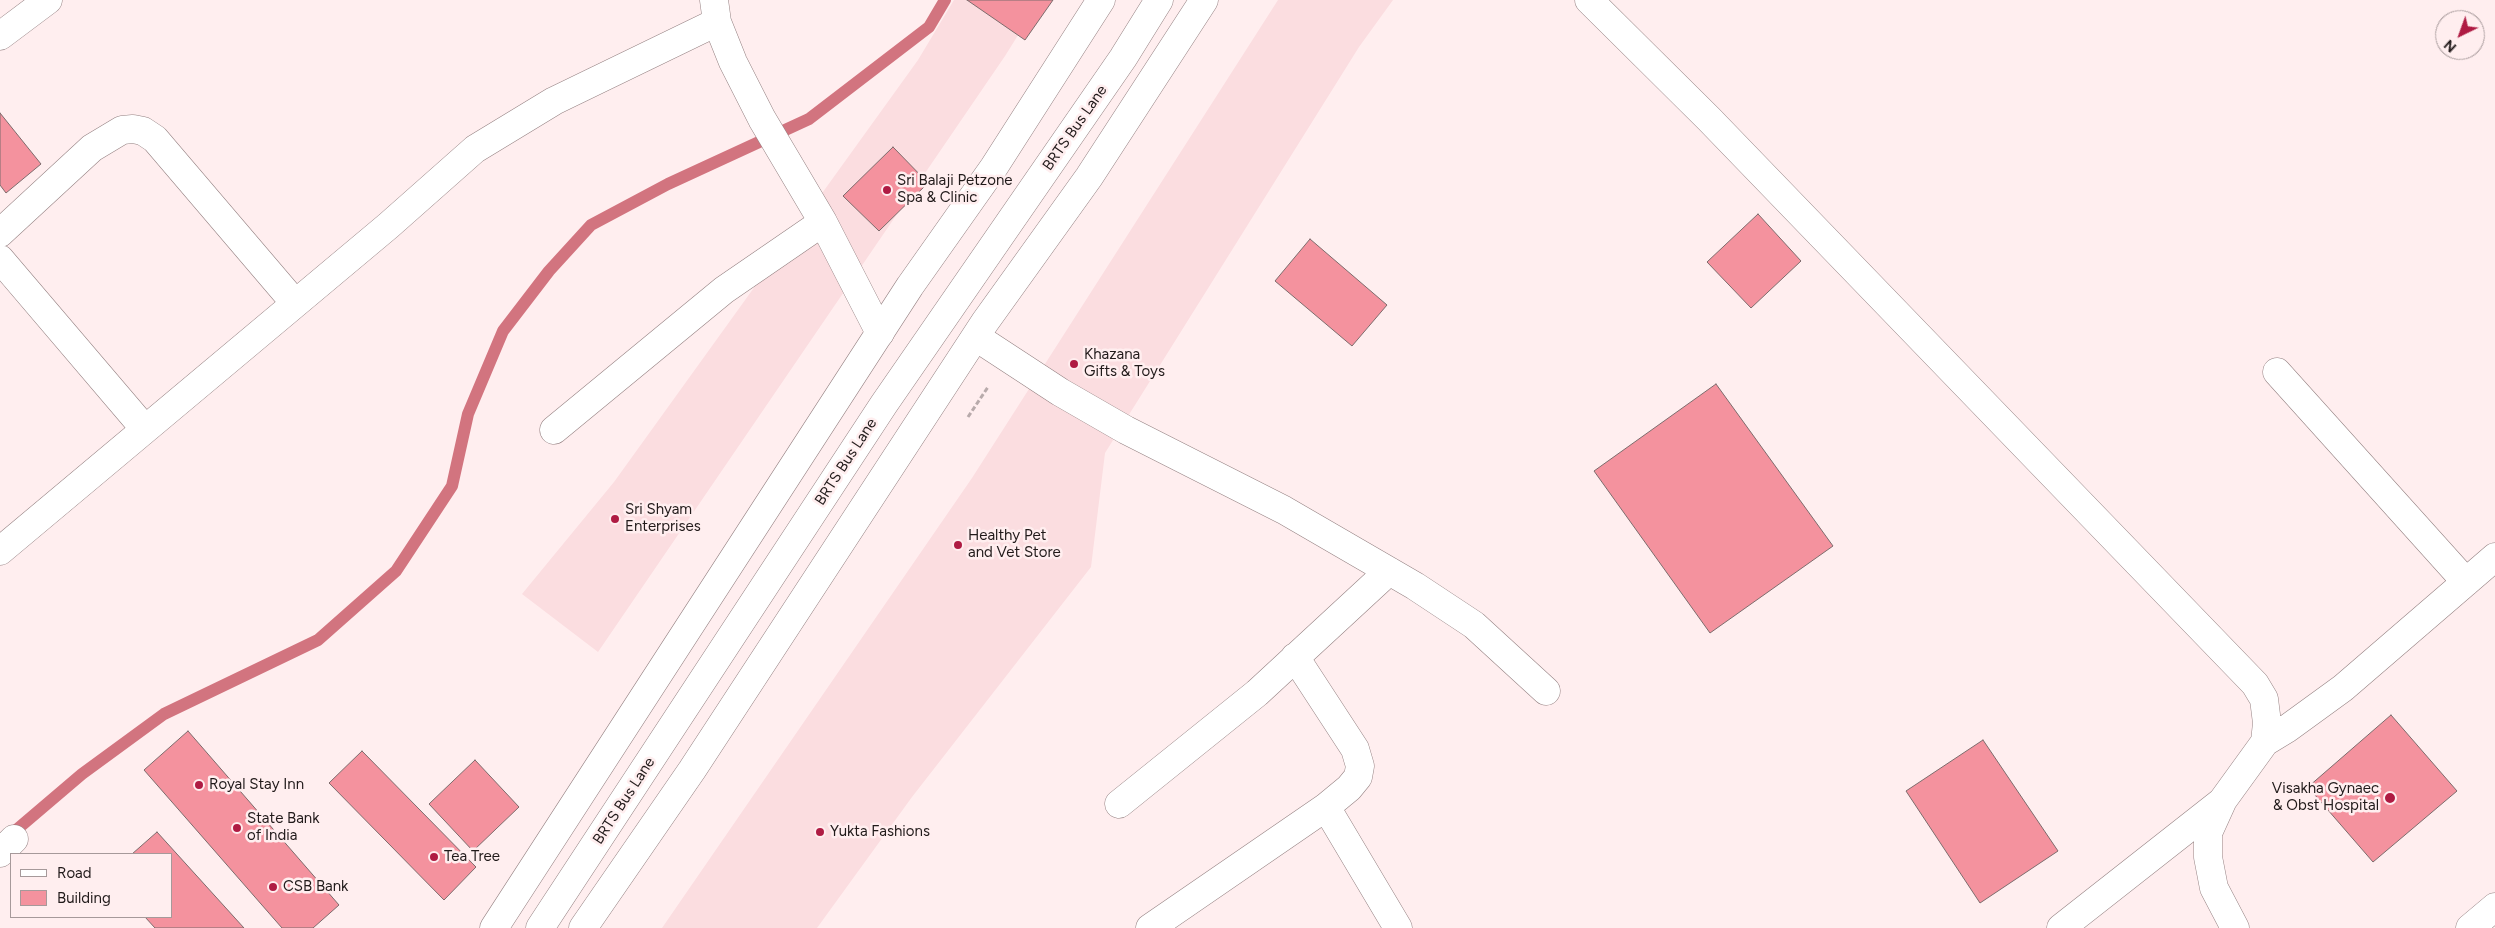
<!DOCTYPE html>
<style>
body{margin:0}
#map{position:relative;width:2495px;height:928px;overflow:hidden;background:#ffeeef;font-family:Figtree,sans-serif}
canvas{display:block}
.legend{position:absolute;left:10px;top:853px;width:162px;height:65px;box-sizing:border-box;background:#ffeeef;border:1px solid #a6999a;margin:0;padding:6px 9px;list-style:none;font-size:15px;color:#211a1a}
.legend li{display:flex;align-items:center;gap:10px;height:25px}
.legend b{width:25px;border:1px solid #a6999a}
.north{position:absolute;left:2435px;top:10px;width:50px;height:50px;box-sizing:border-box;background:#ffeeef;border:1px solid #a6999a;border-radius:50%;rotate:222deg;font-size:14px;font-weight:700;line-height:20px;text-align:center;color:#211a1a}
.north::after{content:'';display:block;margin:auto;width:18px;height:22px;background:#af1b43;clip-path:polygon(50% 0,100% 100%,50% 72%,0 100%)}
</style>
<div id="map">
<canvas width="2495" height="928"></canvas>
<ul class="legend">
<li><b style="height:6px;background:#fff"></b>Road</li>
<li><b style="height:14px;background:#f4929e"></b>Building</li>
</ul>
<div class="north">N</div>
</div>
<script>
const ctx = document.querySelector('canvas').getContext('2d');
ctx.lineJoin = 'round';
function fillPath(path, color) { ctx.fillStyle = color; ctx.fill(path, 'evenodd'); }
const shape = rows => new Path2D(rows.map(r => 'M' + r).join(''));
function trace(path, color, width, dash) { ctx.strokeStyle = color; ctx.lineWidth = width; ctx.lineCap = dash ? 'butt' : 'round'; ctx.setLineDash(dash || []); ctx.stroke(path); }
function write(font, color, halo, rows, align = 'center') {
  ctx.font = font + ' Figtree,sans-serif'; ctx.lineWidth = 5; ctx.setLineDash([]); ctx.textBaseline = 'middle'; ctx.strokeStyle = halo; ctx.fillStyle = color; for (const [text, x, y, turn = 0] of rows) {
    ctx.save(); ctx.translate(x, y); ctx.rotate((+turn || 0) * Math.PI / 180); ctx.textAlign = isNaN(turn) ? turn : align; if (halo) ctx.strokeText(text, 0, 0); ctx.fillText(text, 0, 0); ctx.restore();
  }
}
fillPath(shape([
 [954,0,1040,0,1005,56,598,652,522,594,614,482,918,60],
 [1278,0,1393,0,1359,47,1105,453,1091,567,912,797,817,928,662,928,972,478]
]), '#fbdde0');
trace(shape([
 [8,837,82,774,164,714,318,640,396,571,452,486,468,414,503,331,549,271,591,225,668,184,809,119,929,27,945,0]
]), '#d2747f', 12);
const building = shape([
 [967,0,1053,0,1025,40,967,0],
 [0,113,41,164,6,193,0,185,0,113],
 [893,147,928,183,879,231,843,196,893,147],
 [1758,214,1801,261,1751,308,1707,262,1758,214],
 [1310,239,1387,305,1352,346,1275,281,1310,239],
 [1716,384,1833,546,1710,633,1594,471,1716,384],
 [2391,715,2457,791,2373,862,2308,787,2391,715],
 [188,731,339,905,313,928,282,928,144,770,188,731],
 [1983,740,2058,851,1980,903,1906,791,1983,740],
 [362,751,476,867,444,900,329,783,362,751],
 [475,760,519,807,473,851,429,804,475,760],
 [157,832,244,928,155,928,145,917,171,917,171,854,132,854,157,832]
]);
fillPath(building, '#f4929e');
trace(building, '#7d6b6c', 1);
const street = shape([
 [714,0,717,22,733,62,762,119,823,222,880,333],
 [1589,0,1709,119,2255,684,2264,699,2267,723,2265,742,2223,800,2208,833,2208,857,2214,888,2235,928],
 [0,36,48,0],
 [0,233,92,148,122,130,133,129,143,131,155,139,294,302],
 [0,259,144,428],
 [976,337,1060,392,1126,430,1284,510,1415,586,1474,625,1546,691],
 [2277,372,2466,582],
 [554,430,724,290,823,222],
 [0,551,388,226,475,149,554,101,717,22],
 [2265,742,2288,728,2343,688,2495,557],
 [1119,804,1257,693,1389,571],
 [1326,807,1398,928],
 [0,853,14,839],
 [1150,928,1326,807,1349,788,1358,777,1360,766,1355,749,1295,657],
 [2061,928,2220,803],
 [2470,928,2495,907]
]);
const primary = shape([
 [494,928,910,286,994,167,1101,0],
 [540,928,884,404,1123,58,1159,0],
 [583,928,692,770,985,322,1089,177,1204,0]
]);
trace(street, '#948182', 29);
trace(primary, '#948182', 29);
trace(shape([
 [968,417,988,387]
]), '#b8aaab', 3, [5, 2.5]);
trace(street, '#fff', 28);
trace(primary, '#fff', 28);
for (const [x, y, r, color] of [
 [887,190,5,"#af1b43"],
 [1074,364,5,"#af1b43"],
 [615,519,5,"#af1b43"],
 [958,545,5,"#af1b43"],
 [199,785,5,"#af1b43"],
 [2390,798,6,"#af1b43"],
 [237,828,5,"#af1b43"],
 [820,832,5,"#af1b43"],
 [434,857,5,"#af1b43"],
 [273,887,5,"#af1b43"]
]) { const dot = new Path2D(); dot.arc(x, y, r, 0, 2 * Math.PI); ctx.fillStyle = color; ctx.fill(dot); trace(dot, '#ffeeef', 2); }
write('15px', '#211a1a', '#ffeeef', [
 ["BRTS Bus Lane",1075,128,-55],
 ["BRTS Bus Lane",846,462,-57],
 ["BRTS Bus Lane",624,801,-57]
]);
write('15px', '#211a1a', '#ffeeef', [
 ["Sri Balaji Petzone",897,181],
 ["Spa & Clinic",897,198],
 ["Khazana",1084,355],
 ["Gifts & Toys",1084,372],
 ["Sri Shyam",625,510],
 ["Enterprises",625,527],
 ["Healthy Pet",968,536],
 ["and Vet Store",968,553],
 ["Royal Stay Inn",209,785],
 ["Visakha Gynaec",2379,789,"right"],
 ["& Obst Hospital",2379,806,"right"],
 ["State Bank",247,819],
 ["of India",247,836],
 ["Yukta Fashions",830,832],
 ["Tea Tree",444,857],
 ["CSB Bank",283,887]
], 'left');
</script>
